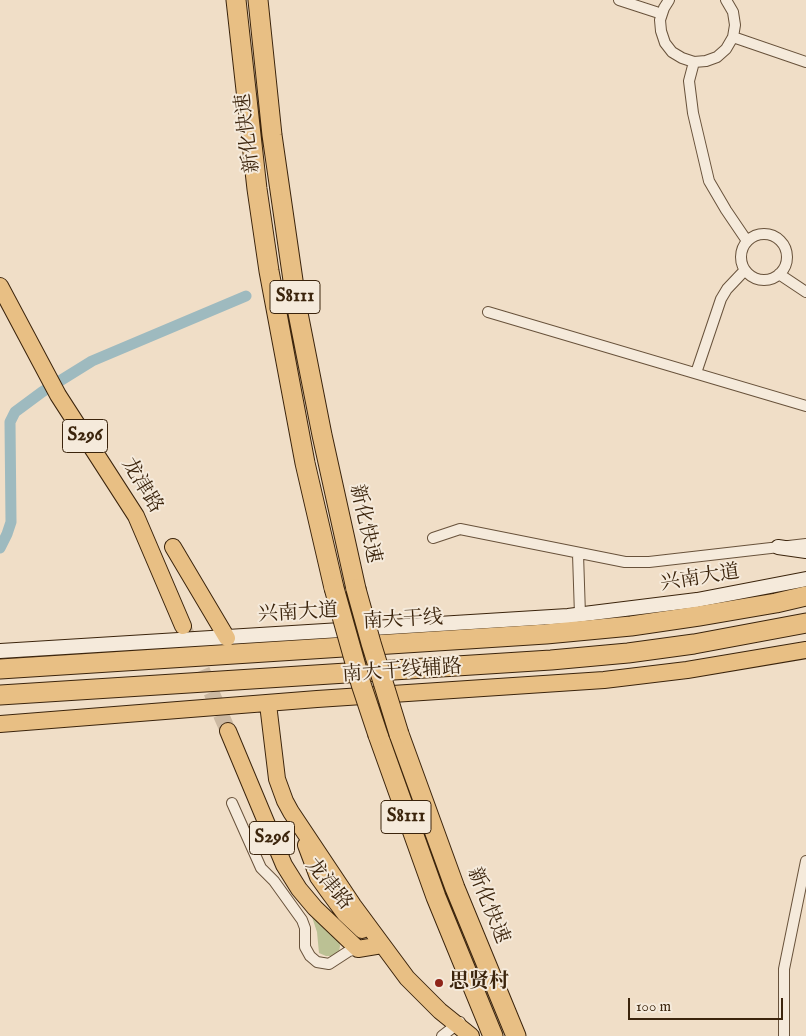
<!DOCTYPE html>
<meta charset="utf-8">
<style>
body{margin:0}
#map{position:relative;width:806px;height:1036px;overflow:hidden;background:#f0dec7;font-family:"IM FELL English",serif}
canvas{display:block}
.scale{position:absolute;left:628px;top:998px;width:155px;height:22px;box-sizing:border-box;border:2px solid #3b240c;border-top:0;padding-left:6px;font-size:15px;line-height:18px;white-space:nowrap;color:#3b240c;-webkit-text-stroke:4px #f5eadb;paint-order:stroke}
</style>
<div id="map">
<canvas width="806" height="1036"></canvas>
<div class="scale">100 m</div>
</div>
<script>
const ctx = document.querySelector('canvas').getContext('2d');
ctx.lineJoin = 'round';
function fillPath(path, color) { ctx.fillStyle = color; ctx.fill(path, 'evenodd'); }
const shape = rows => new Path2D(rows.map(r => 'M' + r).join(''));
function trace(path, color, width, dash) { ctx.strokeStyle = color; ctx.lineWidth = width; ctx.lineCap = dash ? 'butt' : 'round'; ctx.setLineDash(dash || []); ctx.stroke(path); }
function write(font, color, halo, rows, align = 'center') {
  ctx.font = font + ' "IM FELL English","Noto Serif SC",serif'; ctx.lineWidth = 4; ctx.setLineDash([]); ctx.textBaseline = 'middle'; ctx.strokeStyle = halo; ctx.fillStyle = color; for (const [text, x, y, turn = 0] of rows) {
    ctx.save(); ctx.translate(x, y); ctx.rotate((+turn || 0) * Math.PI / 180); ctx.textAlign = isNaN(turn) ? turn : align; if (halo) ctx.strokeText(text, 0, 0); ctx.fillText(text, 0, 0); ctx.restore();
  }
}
fillPath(shape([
 [311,914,339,939,340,946,339,952,333,956,326,956,319,953,317,932]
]), '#bbc194');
trace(shape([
 [0,548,7,534,11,522,10,422,15,412,42,392,92,361,246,296]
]), '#9ebabf', 11);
trace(shape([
 [183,626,228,731]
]), '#ccb9a2', 16, [16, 8]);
const street = shape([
 [619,0,662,14],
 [669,0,664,8,660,20,661,31,665,43,672,52,682,58,694,62,706,61,717,57,726,49,733,37,735,25,733,12,726,0],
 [733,37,806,62],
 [694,62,689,81,693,113,709,181,726,210,747,241],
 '741 257a23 23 0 1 1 46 0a23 23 0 1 1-46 0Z',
 [779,274,806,292],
 [488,312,806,406],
 [696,373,721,299,727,289,745,270],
 [433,538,460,529,625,562,649,562,806,544],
 [578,554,580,615],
 [232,803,261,868,274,881,302,920,305,928,305,947,310,956,317,962,329,964,349,951,358,949],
 [442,1036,460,1022],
 [784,1036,784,969,806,861]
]);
const secondary = shape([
 [778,547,806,551],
 [0,651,568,616,697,600,806,579]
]);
const primary = shape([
 [0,286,58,395,136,516,183,626],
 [173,547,227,638],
 [268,704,277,779,285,801,291,812,353,905,407,978,440,1011,471,1036],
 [0,724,317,699,604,680,687,670,806,650],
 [228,731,284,865,299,889,315,908,358,949,382,945],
 [306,845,318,877,328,891,345,914,362,930]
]);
const highway = shape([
 [236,0,257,189,269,271,305,463,334,588],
 [258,0,272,135,297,308,322,435,356,589],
 [0,669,546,634,631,626,699,616,776,603,806,596],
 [0,695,551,660,628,653,694,644,806,623],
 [399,734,455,888,516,1036],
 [378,735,436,897,493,1036]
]);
trace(street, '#68523b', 12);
trace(secondary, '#3b240c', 16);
trace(primary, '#3b240c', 18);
trace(highway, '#3b240c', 21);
trace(street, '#f5eadb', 10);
trace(secondary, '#f5eadb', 14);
trace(primary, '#e8bf84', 16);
trace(highway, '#e8bf84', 19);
const highwayBridge = shape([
 [334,588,361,684,378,735],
 [356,589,371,643,399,734]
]);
trace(highwayBridge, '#3b240c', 21, []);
trace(highwayBridge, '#e8bf84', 19);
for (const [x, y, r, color] of [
 [439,983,5,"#8f2418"]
]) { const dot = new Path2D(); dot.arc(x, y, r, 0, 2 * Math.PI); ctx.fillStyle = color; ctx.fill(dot); trace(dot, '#f5eadb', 2); }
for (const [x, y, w] of [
 [295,297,50],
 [85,436,45],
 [406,817,50],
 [272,838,45]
]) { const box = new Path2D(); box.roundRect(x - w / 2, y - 16.5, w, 33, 4); ctx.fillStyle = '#f5eadb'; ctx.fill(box); trace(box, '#3b240c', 1); }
write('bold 19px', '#3b240c', null, [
 ["S8111",295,297],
 ["S296",85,436],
 ["S8111",406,817],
 ["S296",272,838]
]);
write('20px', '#3b240c', '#f5eadb', [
 ["新化快速",249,133,-97],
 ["龙津路",141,486,59],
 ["新化快速",364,524,77],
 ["兴南大道",700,579,-9],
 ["兴南大道",298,614,-3],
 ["南大干线",403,621,-3],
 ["南大干线辅路",402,672,-4],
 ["龙津路",328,885,50],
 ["新化快速",487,906,68]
]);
write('bold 20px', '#3b240c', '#f5eadb', [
 ["思贤村",449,983]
], 'left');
</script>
